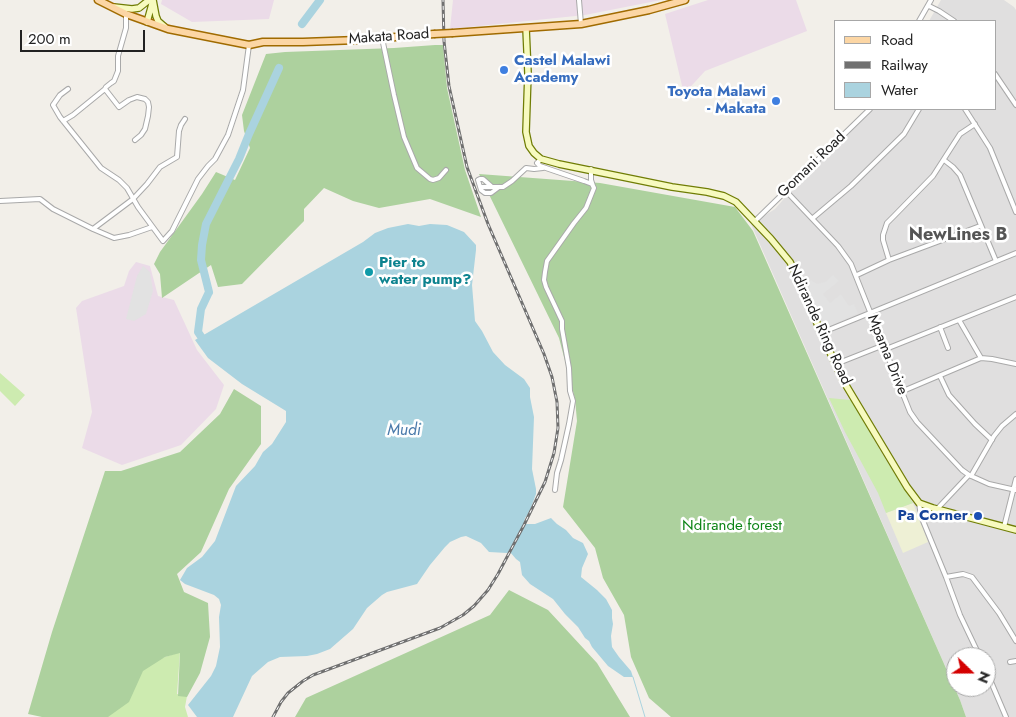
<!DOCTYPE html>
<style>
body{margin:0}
#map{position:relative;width:1016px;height:717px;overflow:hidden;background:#f2efe9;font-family:Jost,sans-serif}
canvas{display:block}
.legend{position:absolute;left:834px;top:20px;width:162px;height:90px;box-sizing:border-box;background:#fff;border:1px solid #a7a7a7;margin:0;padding:6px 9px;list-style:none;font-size:15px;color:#222}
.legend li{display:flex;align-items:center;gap:10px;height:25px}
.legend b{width:25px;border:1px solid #a7a7a7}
.north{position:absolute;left:946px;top:647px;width:50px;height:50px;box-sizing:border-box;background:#fff;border:1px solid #a7a7a7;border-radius:50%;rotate:112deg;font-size:14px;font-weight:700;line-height:20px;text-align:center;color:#222}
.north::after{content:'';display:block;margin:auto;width:18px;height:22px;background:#d40000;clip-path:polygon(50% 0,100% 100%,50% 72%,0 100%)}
.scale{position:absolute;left:20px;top:30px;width:125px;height:22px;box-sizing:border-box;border:2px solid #222;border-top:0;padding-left:6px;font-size:15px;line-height:18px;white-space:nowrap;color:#222;-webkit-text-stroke:4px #fff;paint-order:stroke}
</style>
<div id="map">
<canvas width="1016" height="717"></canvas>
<ul class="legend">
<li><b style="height:6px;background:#fcd6a4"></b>Road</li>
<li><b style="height:6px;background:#707070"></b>Railway</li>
<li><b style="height:14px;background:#aad3df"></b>Water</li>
</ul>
<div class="north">N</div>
<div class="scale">200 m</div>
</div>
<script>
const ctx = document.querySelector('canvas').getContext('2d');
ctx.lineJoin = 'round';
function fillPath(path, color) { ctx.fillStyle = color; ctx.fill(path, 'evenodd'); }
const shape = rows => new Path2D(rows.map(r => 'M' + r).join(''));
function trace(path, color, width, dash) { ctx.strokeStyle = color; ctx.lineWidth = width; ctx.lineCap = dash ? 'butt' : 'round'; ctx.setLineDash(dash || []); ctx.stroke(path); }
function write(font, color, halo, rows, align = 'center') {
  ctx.font = font + ' Jost,sans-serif'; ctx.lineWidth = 5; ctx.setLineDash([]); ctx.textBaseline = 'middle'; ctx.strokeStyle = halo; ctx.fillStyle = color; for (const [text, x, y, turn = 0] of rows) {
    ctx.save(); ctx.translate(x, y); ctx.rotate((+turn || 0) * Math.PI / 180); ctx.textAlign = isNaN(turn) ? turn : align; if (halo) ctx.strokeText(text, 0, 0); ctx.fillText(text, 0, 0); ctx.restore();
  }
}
fillPath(shape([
 [941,0,1004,0,1014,7,1016,10,1016,717,966,717,960,700,751,224,775,209,796,185,799,179,867,109,995,109,995,21,929,21],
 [956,657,986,657,986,687,956,687]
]), '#e0dfdf');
fillPath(shape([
 [162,0,274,0,269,19,192,22,161,4],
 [453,0,661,0,585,15,450,29],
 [708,0,796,0,807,31,705,71,684,94,665,14],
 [136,262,150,266,158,296,174,300,197,350,224,385,216,409,181,445,122,465,82,448,92,412,76,308,82,301,124,286,129,271]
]), '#ebdbe8');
fillPath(shape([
 [913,503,928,542,903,553,886,513]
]), '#eef0d5');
fillPath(shape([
 [0,373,25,395,15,406,0,391],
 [829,398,851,400,881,452,913,503,886,513,878,493,845,432],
 [180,652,177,694,187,696,185,707,188,717,107,717,135,672,159,659]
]), '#cdebb0');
fillPath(shape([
 [435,45,443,45,447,88,465,170,481,217,430,199,379,208,353,201,324,188,304,209,304,221,242,284,218,287,211,265,162,298,160,274,154,264,160,252,202,194,216,172,235,180,250,148,244,131,242,115,266,54,285,52,394,48],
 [479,174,600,183,735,207,753,231,960,700,966,717,671,717,649,698,631,657,624,615,603,578,595,548,563,507,577,421,575,399,559,338],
 [234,389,261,406,261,444,229,489,201,552,177,574,184,592,208,603,210,637,200,673,187,697,178,696,180,653,165,657,143,671,129,702,108,717,42,717,28,714,52,632,105,471,121,471,180,452,220,414],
 [509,590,548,610,597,663,630,717,295,717,306,698,490,615]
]), '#add19e');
fillPath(shape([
 [143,266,150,272,153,291,146,314,134,321,126,319,137,276],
 [833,275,839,281,823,294,830,303,841,294,849,306,854,304,858,313,827,327,815,309,804,285,811,280,817,284,825,282]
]), '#e2e2e2');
fillPath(shape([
 [408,224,419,226,430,224,447,225,464,232,476,245,476,250,472,285,475,321,482,331,493,352,505,365,524,379,530,388,530,397,534,417,532,469,536,489,536,494,529,513,525,518,524,524,535,524,551,518,557,524,566,530,573,538,583,543,588,554,582,568,581,577,597,590,606,599,612,610,612,618,613,624,611,636,612,647,619,657,631,671,633,677,624,677,608,666,592,647,589,641,585,638,578,627,565,614,553,599,530,584,522,575,520,562,516,559,510,552,507,553,489,552,481,543,466,536,461,537,450,542,445,547,430,565,417,584,387,592,382,595,367,608,353,629,330,649,317,654,307,656,280,657,268,662,252,676,233,717,197,717,188,705,211,676,216,666,220,647,219,617,221,605,219,599,214,595,185,584,180,580,187,568,202,557,215,541,236,486,255,466,263,452,272,444,286,422,286,411,242,384,208,358,195,340,363,242,375,233,388,228]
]), '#aad3df');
trace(shape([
 [633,677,645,717]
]), '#aad3df', 1);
trace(shape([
 [302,24,320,0],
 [209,292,201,260,202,245,206,224,239,159,249,134,279,68],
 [206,344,198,332,201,309,209,292,208,288]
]), '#aad3df', 8);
const street = shape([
 [579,0,581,24],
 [929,6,939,11,954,21],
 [919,21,931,0],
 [382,38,394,95,404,137,417,168,430,179,433,180,439,178,446,170],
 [995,74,1016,105],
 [68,89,60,95,53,105,60,117,101,168,119,180,127,188,138,207,163,241,172,231,198,179,208,166,215,159,228,135,243,90,249,45],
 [105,89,119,107,129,100,137,97,145,99,148,102,149,107,148,116,145,129,141,135,135,140],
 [965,109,990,148,1016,212],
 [63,121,73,115,105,89,106,87,111,83,114,81,118,71,118,56,126,28,126,14],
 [541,159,537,163,540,166,584,181,592,184,594,188,586,208,574,223,552,254,547,261,545,272,544,280,546,287,562,321,562,329,569,368,570,391,573,401,569,424,561,460,557,473,555,490],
 [944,160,953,167,960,175,996,261],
 [591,169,591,180,593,186],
 [491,186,483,179,480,179,478,180,481,190,485,193,491,193,499,187],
 [481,187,503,187,512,181,526,168,534,169,543,168],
 [785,190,838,246,851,264,910,412,917,422,962,470,969,475,989,484,1016,490],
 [0,201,40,199,53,209,93,229,133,199,147,184,160,167,177,157,179,131,181,125,185,119],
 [813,218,851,186,904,134,919,109],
 [755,221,870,109],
 [93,229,114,238,129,235,152,227],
 [889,260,883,240,883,235,887,223,894,216,933,176,960,134,975,124],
 [857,275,889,260,980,226],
 [959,320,981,358],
 [940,327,948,348],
 [821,333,1016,253],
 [886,349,1016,297],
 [836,364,884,345],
 [940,376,949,395,975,424,992,440],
 [903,391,981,358,992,359,1016,364],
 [971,476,994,436,1002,426,1016,414],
 [919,503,921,516,946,577,960,615,980,657],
 [937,509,969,475],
 [1004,527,1016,479],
 [946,577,963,574,972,577,999,613,1016,641],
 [1010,662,1016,661],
 [986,670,1006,717]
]);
const secondary = shape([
 [153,0,156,16,158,21,165,27],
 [114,7,132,9,139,8,149,0],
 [147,22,152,4],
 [526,28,528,73,526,132,529,146,534,153,541,159,559,164,672,187,707,192,724,196,736,202,771,239,790,262,801,284,821,333,844,382,907,487,919,503,933,508,1016,530]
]);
const primary = shape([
 [98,0,126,14,168,29,249,45,263,42,303,42,358,40,434,34],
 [453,33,581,24,649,10,685,0]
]);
trace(street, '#a9a9a9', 6);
trace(secondary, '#707d05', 8);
trace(primary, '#a06b00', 9);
trace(street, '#fff', 4);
trace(secondary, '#f7fabf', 5.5);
trace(primary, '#fcd6a4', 6);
const rail = shape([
 [273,717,281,702,288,693,303,681,313,675,440,628,463,615,474,606,488,590,498,574,524,525,545,482,554,453,558,428,557,402,552,377,544,354,488,224,467,167,449,86,444,41,443,0]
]);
trace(rail, '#707070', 3);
trace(rail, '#fff', 1, [4]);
const primaryBridge = shape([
 [434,34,453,33]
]);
trace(primaryBridge, '#a06b00', 9, []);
trace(primaryBridge, '#fcd6a4', 6);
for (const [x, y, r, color] of [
 [504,70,5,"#3f7fe0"],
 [776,101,5,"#3f7fe0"],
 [369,272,5,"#0f9aa8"],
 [978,516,5,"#1a4fb4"]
]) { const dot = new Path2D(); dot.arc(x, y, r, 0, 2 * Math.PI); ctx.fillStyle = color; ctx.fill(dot); trace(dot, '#fff', 2); }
write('15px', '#222', '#fff', [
 ["Makata Road",389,37,-4],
 ["Gomani Road",812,165,-44],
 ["Ndirande Ring Road",819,325,65],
 ["Mpama Drive",887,355,68]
]);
write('bold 15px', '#366cbe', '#fff', [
 ["Castel Malawi",514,61],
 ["Academy",514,78],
 ["Toyota Malawi",766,92,"right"],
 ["- Makata",766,109,"right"]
], 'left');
write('bold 15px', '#0d838f', '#fff', [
 ["Pier to",379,263],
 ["water pump?",379,280]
], 'left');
write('bold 15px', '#164399', '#fff', [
 ["Pa Corner",968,516]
], 'right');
write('15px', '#0c8416', '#fff', [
 ["Ndirande forest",732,526]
]);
write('italic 16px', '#4a7aab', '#fff', [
 ["Mudi",404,431]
]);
write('bold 18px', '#555', '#fff', [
 ["NewLines B",958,236]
]);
</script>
